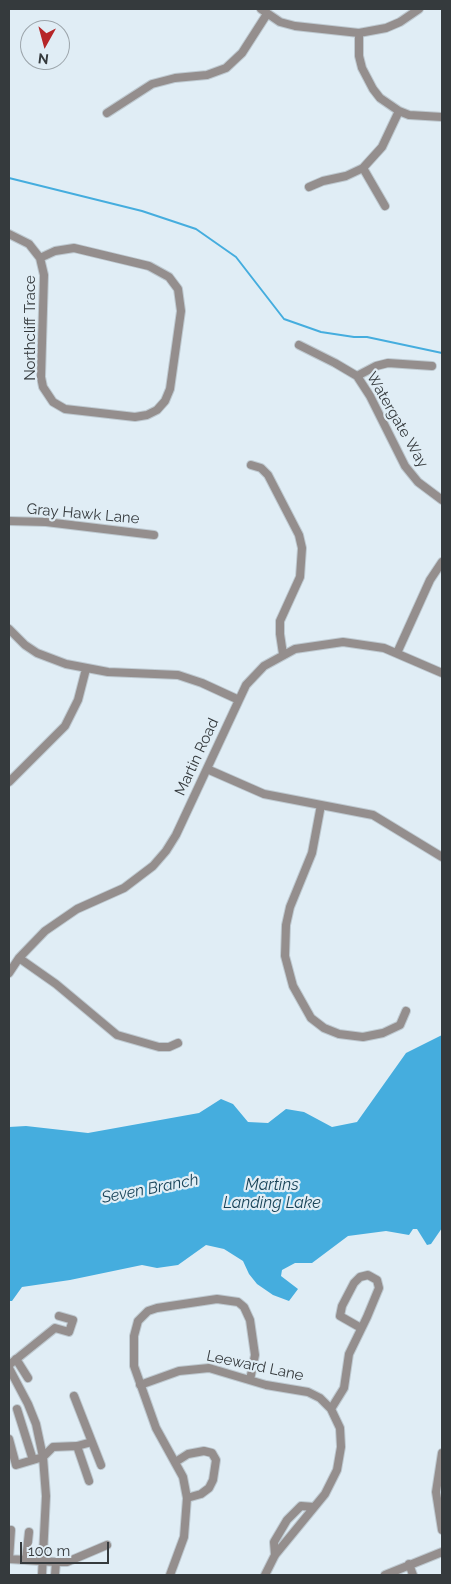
<!DOCTYPE html>
<style>
body{margin:0}
#map{position:relative;width:451px;height:1584px;overflow:hidden;background:#e0edf5;font-family:Raleway,sans-serif}
canvas{display:block}
.frame{position:absolute;inset:0;border:10px solid #353a3d;pointer-events:none}
.north{position:absolute;left:20px;top:20px;width:50px;height:50px;box-sizing:border-box;background:#e0edf5;border:1px solid #9ca5ab;border-radius:50%;rotate:187deg;font-size:14px;font-weight:700;line-height:20px;text-align:center;color:#353a3d}
.north::after{content:'';display:block;margin:auto;width:18px;height:22px;background:#b62628;clip-path:polygon(50% 0,100% 100%,50% 72%,0 100%)}
.scale{position:absolute;left:20px;top:1542px;width:89px;height:22px;box-sizing:border-box;border:2px solid #353a3d;border-top:0;padding-left:6px;font-size:15px;line-height:18px;white-space:nowrap;color:#353a3d;-webkit-text-stroke:4px #e0edf5;paint-order:stroke}
</style>
<div id="map">
<canvas width="451" height="1584"></canvas>
<div class="frame"></div>
<div class="north">N</div>
<div class="scale">100 m</div>
</div>
<script>
const ctx = document.querySelector('canvas').getContext('2d');
ctx.lineJoin = 'round';
function fillPath(path, color) { ctx.fillStyle = color; ctx.fill(path, 'evenodd'); }
const shape = rows => new Path2D(rows.map(r => 'M' + r).join(''));
function trace(path, color, width, dash) { ctx.strokeStyle = color; ctx.lineWidth = width; ctx.lineCap = dash ? 'butt' : 'round'; ctx.setLineDash(dash || []); ctx.stroke(path); }
function write(font, color, halo, rows, align = 'center') {
  ctx.font = font + ' Raleway,sans-serif'; ctx.lineWidth = 4.5; ctx.setLineDash([]); ctx.textBaseline = 'middle'; ctx.strokeStyle = halo; ctx.fillStyle = color; for (const [text, x, y, turn = 0] of rows) {
    ctx.save(); ctx.translate(x, y); ctx.rotate((+turn || 0) * Math.PI / 180); ctx.textAlign = isNaN(turn) ? turn : align; if (halo) ctx.strokeText(text, 0, 0); ctx.fillText(text, 0, 0); ctx.restore();
  }
}
fillPath(shape([
 [442,1035,442,1228,431,1244,427,1245,417,1229,413,1229,409,1235,386,1231,348,1236,312,1263,295,1263,282,1270,281,1276,298,1289,289,1301,273,1295,257,1284,249,1274,243,1261,224,1249,206,1245,178,1265,157,1268,142,1265,70,1280,22,1287,12,1301,9,1301,9,1127,26,1126,88,1133,199,1113,221,1099,233,1104,248,1122,268,1123,286,1109,304,1112,332,1127,357,1122,406,1053]
]), '#45adde');
trace(shape([
 [9,178,142,211,196,229,236,257,284,319,321,332,354,337,367,337,442,353]
]), '#45adde', 2);
const minor = shape([
 [261,9,280,22,295,26,359,33,386,28,400,22,419,9],
 [359,33,359,56,362,68,373,89,380,98,399,111,409,115,442,117],
 [107,113,152,84,175,78,207,75,226,68,242,53,267,14],
 [363,168,385,206],
 [309,187,323,181,346,176,363,168,382,147,399,111],
 [9,234,29,244,40,258],
 [74,248,149,266,169,277,178,289,181,311,170,389,165,401,157,410,147,415,135,417,65,409,53,402,43,387,41,377,44,275,40,258,55,251,74,248],
 [299,345,335,363,357,376,370,396,405,466,418,482,442,500],
 [357,376,376,366,388,363,432,366],
 [251,465,261,468,268,475,299,535,302,548,300,577,280,621,280,634,283,654],
 [9,521,46,522,154,535],
 [9,629,25,645,37,653,66,664,108,672,178,675,202,683,239,700],
 [397,653,430,580,442,562],
 [207,769,264,794,373,815,442,857],
 [9,782,65,726,78,700,86,669],
 [321,805,312,853,290,907,286,925,285,956,293,986,311,1018,324,1028,339,1034,363,1037,383,1033,400,1025,406,1011],
 [19,958,56,984,117,1035,159,1047,169,1047,178,1043],
 [9,973,19,958,45,931,77,909,124,888,153,866,166,851,176,835,246,685,264,666,295,649,343,642,384,648,442,673],
 [16,1359,28,1378],
 [9,1365,55,1328,69,1332,73,1320,59,1316],
 [9,1368,28,1404,36,1424,43,1457,46,1496,42,1575],
 [140,1385,179,1371,209,1368,266,1385,308,1392,320,1398,331,1409,340,1428,341,1447,337,1470,325,1494,275,1555,265,1575],
 [74,1396,101,1465],
 [17,1409,33,1460],
 [331,1409,344,1388,349,1354,367,1317,379,1288,377,1280,368,1275,360,1277,354,1283,342,1306,340,1316,361,1328],
 [9,1439,16,1465,43,1457,53,1447,77,1446,92,1442],
 [77,1446,89,1481],
 [442,1453,436,1492,442,1530],
 [177,1461,188,1454,204,1451,212,1453,216,1460,213,1480,209,1488,201,1494,187,1498],
 [275,1555,274,1542,287,1520,301,1506,314,1507],
 [9,1559,56,1562],
 [9,1559,11,1530],
 [26,1560,29,1532],
 [409,1564,413,1575],
 [55,1575,56,1562,67,1562,107,1545],
 [170,1575,184,1537,187,1498,183,1477,156,1428,134,1366,134,1336,138,1321,148,1311,157,1308,217,1299,238,1302,244,1307,250,1320,255,1355,250,1380],
 [385,1575,442,1552]
]);
trace(minor, '#bec9d0', 10);
trace(minor, '#948e8d', 8);
write('15px', '#353a3d', '#e0edf5', [
 ["Northcliff Trace",30,328,-90],
 ["Watergate Way",397,420,60],
 ["Gray Hawk Lane",83,514,5],
 ["Martin Road",197,757,-65],
 ["Leeward Lane",255,1366,12]
]);
write('italic 16px', '#184358', '#e0edf5', [
 ["Martins",272,1185],
 ["Landing Lake",272,1203],
 ["Seven Branch",150,1189,-11]
]);
</script>
